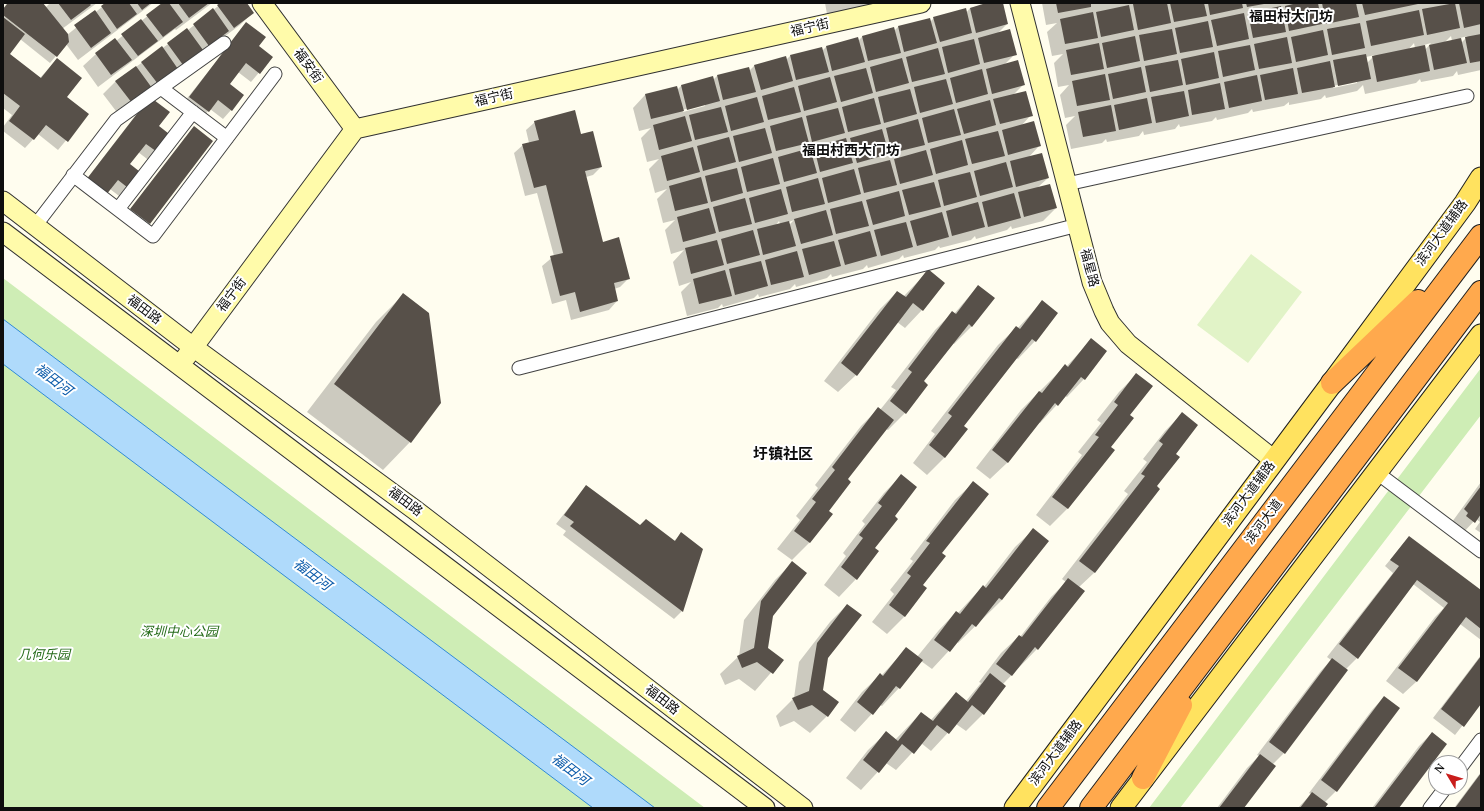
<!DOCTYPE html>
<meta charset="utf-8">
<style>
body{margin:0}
#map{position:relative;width:1484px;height:811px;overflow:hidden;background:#fffdef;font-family:"PT Serif",serif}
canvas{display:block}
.frame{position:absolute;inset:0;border:4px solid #0e0e0e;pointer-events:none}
.north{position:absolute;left:1428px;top:755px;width:40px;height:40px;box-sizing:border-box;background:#fff;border:1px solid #9f9f9f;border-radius:50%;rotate:308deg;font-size:11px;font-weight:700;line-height:16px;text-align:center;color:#0e0e0e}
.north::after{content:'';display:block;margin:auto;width:14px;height:18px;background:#c91d1b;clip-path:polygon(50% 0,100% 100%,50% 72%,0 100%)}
</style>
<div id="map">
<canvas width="1484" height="811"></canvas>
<div class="frame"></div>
<div class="north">N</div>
</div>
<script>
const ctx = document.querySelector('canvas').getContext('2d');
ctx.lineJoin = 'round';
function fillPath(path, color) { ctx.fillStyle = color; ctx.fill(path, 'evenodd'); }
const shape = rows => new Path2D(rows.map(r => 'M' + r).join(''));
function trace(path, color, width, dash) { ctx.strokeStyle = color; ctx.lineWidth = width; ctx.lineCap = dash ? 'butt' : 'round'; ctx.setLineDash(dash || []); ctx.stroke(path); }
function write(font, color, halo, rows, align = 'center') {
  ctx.font = font + ' "PT Serif","Noto Sans SC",serif'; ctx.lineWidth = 4; ctx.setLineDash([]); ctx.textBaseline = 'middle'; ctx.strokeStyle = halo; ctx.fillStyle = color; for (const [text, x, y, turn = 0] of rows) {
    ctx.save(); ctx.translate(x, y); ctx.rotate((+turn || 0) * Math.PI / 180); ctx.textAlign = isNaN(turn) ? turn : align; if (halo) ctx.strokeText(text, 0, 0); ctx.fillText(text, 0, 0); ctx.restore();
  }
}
fillPath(shape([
 [3,278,705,808,3,808],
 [1481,368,1481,415,1180,808,1149,808]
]), '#ceedb5');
fillPath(shape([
 [1251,254,1302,292,1248,363,1197,325]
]), '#e1f3c7');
const water = shape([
 [3,319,213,477,655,808,593,808,3,364,3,319]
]);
fillPath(water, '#afdafb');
trace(water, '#308ad8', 1);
fillPath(shape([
 [7,3,41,3,45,8,50,3,97,3,62,29,67,35,107,3,153,3,78,60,66,44,50,63,20,39,9,54,40,78,57,59,66,97,88,114,58,150,38,134,25,148,3,131,3,127,12,115,3,108,3,9],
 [164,3,212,3,176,30,175,29,98,87,83,66,96,54,116,41],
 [222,3,246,3,253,12,240,25,119,115,103,94,116,81,188,30],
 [825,3,877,3,827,14],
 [990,3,1002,3,1007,24,997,34,1015,54,1005,64,1023,85,1013,95,1031,115,1021,126,1039,146,1028,158,1048,178,1037,188,1056,208,1043,221,1012,229,1011,226,1007,230,976,239,975,236,971,240,940,248,939,246,935,250,904,258,903,255,899,259,868,268,867,265,863,269,832,277,831,274,827,278,796,287,795,284,790,289,759,297,758,294,754,298,723,307,722,304,718,308,687,316,681,292,691,282,679,286,673,262,684,250,671,254,665,230,675,220,663,223,657,199,667,189,655,193,649,169,659,159,647,162,641,138,651,128,639,131,633,108,645,95,676,87,677,90,681,86,713,80,717,76,748,68,749,71,754,66,786,60,790,56,822,51,826,47,858,41,862,37,894,29,894,31,898,27,929,19,930,22,934,18,966,13,970,8],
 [705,104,705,106,683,112,682,110],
 [794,220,789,225,789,222],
 [779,221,780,224,775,226],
 [1042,3,1481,3,1481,70,1458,75,1457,71,1453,76,1421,82,1420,79,1416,83,1365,94,1363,85,1357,91,1326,98,1325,95,1321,99,1289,105,1289,102,1284,106,1253,112,1252,109,1248,113,1217,120,1216,117,1212,121,1180,127,1179,124,1175,129,1144,135,1143,131,1139,136,1107,142,1106,139,1102,143,1071,149,1066,125,1075,116,1065,118,1060,95,1069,85,1058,87,1054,63,1063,54,1052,56,1047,32,1057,23,1046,25],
 [1451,36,1452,41,1444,43],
 [1468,36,1461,43,1460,38],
 [1414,43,1415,48,1408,50],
 [1431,43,1425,50,1424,45],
 [1375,55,1367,63,1366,57],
 [1357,81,1357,83,1333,88,1333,86],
 [246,24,257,47,272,57,251,82,238,72,229,84,231,110,223,119,210,109,200,120,181,106],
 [142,107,158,127,172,137,151,162,138,152,129,164,143,175,123,199,110,189,97,203,79,189],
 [535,122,580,135,601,167,593,175,586,177,602,243,629,278,620,287,614,289,617,301,609,310,571,320,566,300,552,304,542,266,554,256,537,193,525,196,514,153,523,145,529,143,526,130],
 [194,128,149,223,143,229,125,216],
 [928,271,922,310,905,328,897,322,856,375,838,392,824,381,880,309,897,292,903,297],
 [978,286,972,326,954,344,953,343,923,382,905,413,888,430,886,429,846,480,827,511,831,514,809,543,792,560,777,549,800,520,796,516,818,488,815,485,861,426,878,409,880,410,896,390,891,387,935,330,952,313,954,314],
 [403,295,410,442,383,470,307,412,376,322],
 [1042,302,1057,313,1035,341,1018,359,1016,358,963,426,945,457,927,475,913,463,935,434,931,431,998,345,1016,328,1017,329],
 [1091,340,1106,351,1084,379,1067,397,1065,396,1040,423,1039,422,1008,462,990,479,976,468,1021,410,1065,366,1066,367],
 [1136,375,1129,415,1110,448,1068,508,1050,526,1036,515,1082,455,1078,452,1101,423,1097,420,1119,392],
 [1182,414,1174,454,1156,486,1159,489,1094,573,1079,587,1037,649,1003,684,983,714,966,731,956,724,931,751,921,743,896,770,886,763,861,790,846,778,868,750,886,733,895,740,921,713,930,721,956,693,966,701,981,683,979,682,1001,653,1019,636,1020,637,1051,597,1066,582,1062,579,1128,494,1124,491,1147,462,1143,459,1165,431],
 [901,476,893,516,856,579,839,597,824,585,846,556,843,553,865,524,862,521,884,493],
 [1481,482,1481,533,1475,529,1480,522,1476,519,1461,535,1452,522],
 [973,483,941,553,922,585,926,588,904,617,887,634,872,622,894,594,890,590,913,561,910,559,955,500],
 [586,486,640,526,674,541,681,534,682,611,674,619,563,535,566,531,556,524],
 [1033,530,1002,600,958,643,957,642,932,669,921,661,899,688,882,706,880,705,855,732,840,720,862,692,880,675,881,676,906,649,917,657,939,630,956,612,958,613,983,586,984,587,1015,547],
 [1409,537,1481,592,1481,640,1460,624,1416,682,1403,694,1386,681,1435,617,1444,608,1413,584,1357,658,1346,669,1347,670,1284,753,1272,765,1243,808,1217,808,1247,768,1259,756,1257,755,1320,672,1331,660,1327,657,1393,573,1385,566],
 [792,563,772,616,767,648,782,660,755,691,739,679,725,685,720,674,739,656,744,620,775,580],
 [847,605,827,658,822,691,827,716,810,733,794,721,780,727,776,716,794,698,799,662,830,622],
 [1481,655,1481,702,1455,735,1433,718],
 [1384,697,1399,708,1336,791,1324,803,1323,808,1298,808,1311,794,1309,793,1372,710],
 [1432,733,1398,808,1372,808,1419,746],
 [1481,772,1481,805,1478,808,1454,808]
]), '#0003');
fillPath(shape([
 [8,3,43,3,68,34,69,42,57,57,3,15,3,9],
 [58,3,89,3,91,5,71,20],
 [105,3,129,3,137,14,117,29,101,6],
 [137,3,151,3,142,10],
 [162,3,169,3,183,22,163,37,146,15],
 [178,3,209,3,189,18],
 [220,3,247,3,254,13,234,28,217,5],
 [986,3,1003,3,1008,24,976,33,970,8],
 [1056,3,1091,3,1091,7,1058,13],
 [1138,3,1167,3,1171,23,1138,30,1133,4],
 [1170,3,1204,3,1207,16,1174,22],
 [1208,3,1242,3,1243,8,1210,15],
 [1246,3,1264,3,1264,4,1247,7],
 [1297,3,1318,3,1322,24,1289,31,1285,6],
 [1322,3,1356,3,1359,17,1326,24],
 [1362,3,1417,3,1418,4,1365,15],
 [1455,3,1460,28,1427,35,1422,9],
 [1459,3,1481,3,1481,24,1464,28],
 [1129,5,1134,30,1101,37,1096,12],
 [1281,6,1286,32,1253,38,1248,13],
 [213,8,229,31,209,46,193,24],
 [966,8,972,33,940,42,933,17],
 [95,10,111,33,91,48,74,25],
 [1419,10,1424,35,1371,46,1366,21],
 [1093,12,1098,38,1065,44,1060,19],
 [1244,13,1249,39,1217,46,1211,20],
 [3,17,25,34,10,54,41,78,57,58,82,78,67,97,89,114,68,142,46,125,34,140,9,121,20,106,3,93],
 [930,18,937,43,904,52,898,26],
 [141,19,158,41,138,56,121,34],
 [1208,21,1213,47,1180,53,1175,28],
 [246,22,266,37,259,46,273,57,260,74,246,63,230,84,244,95,232,111,218,100,209,112,189,97],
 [1360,23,1365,48,1332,55,1327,29],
 [894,27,901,53,868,61,862,36],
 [187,28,203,50,183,65,167,43],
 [1010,29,1017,55,984,63,978,38],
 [1172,29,1177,54,1144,61,1139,35],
 [1323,30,1328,55,1296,62,1291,37],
 [1481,34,1481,61,1470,63,1465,37],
 [1135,36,1140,61,1107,68,1102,43],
 [858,37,865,62,832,71,826,46],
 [1287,37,1292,63,1259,69,1254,44],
 [115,38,132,60,111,75,95,53],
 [1461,38,1467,63,1434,70,1429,45],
 [974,39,980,64,948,73,942,47],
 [1099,43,1104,69,1071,75,1066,50],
 [1250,45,1255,70,1223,77,1218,51],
 [1425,45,1430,71,1377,82,1372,56],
 [162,46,178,69,158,84,141,62],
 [822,47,829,72,796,80,790,55],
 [938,48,945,74,912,82,906,57],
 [1214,52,1219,78,1186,85,1181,59],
 [1366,54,1371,79,1338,86,1333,60],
 [786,56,793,81,761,90,754,65],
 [902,58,909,83,876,92,870,67],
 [1018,60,1025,85,992,94,986,69],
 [1178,60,1183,85,1150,92,1145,66],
 [1330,61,1335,87,1302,93,1297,68],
 [136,66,152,88,132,103,115,81],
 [749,67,756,92,723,100,717,75],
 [1141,67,1146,92,1113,99,1108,74],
 [866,68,873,93,841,102,834,76],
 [1293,68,1298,94,1265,100,1260,75],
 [982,69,988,94,956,103,950,78],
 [1105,74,1110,100,1077,106,1072,81],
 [1257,75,1262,101,1229,108,1224,82],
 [713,76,720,101,687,110,681,85],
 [830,77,837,102,804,111,798,86],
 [946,79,953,104,920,113,914,87],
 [1220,83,1225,109,1192,115,1188,90],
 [677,86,684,111,651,119,645,94],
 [794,87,801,112,768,120,762,96],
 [910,89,917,114,884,123,878,97],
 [1026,91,1033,116,1000,124,993,99],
 [1184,91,1189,116,1156,123,1151,97],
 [150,97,170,112,159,126,173,137,160,154,146,144,130,164,144,175,132,191,118,180,106,195,86,180],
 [757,97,764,122,731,131,725,106],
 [874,98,881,124,848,132,842,107],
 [1147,98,1152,123,1119,130,1114,105],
 [990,100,996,125,964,134,957,109],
 [1111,105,1116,131,1083,137,1078,112],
 [721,107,728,132,695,140,689,115],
 [838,108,845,133,812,142,806,116],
 [954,109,961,135,928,143,922,118],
 [575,110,581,134,593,131,602,167,585,171,603,242,619,237,630,279,614,283,618,301,580,312,575,292,560,296,550,256,563,253,546,185,534,188,522,144,539,140,534,121],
 [685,116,692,141,659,150,653,125],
 [802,117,809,143,776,151,770,126],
 [918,119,925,145,892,153,886,128],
 [1034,121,1041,146,1008,155,1002,130],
 [194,126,213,141,150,224,130,209],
 [765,128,772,153,739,162,733,136],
 [882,129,889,154,857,163,850,138],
 [998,131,1005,156,972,164,965,139],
 [729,137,736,162,703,171,697,146],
 [846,138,853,163,820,172,814,147],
 [962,140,968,165,936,174,930,149],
 [693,147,700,172,667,181,661,156],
 [810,148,817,173,784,182,778,157],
 [926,150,933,175,900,184,894,159],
 [1042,153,1049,178,1016,187,1010,161],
 [773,158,780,184,747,192,741,167],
 [890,160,897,185,864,193,858,168],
 [1006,162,1013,187,980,196,974,171],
 [737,168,743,193,711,202,705,176],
 [854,169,861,194,828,203,822,178],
 [970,172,977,197,944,206,938,180],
 [701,177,708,203,675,211,669,186],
 [818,178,825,204,792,212,786,187],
 [934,182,941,207,909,215,902,190],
 [1050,184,1057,208,1024,217,1018,192],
 [781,189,788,214,755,223,749,198],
 [899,191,905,216,873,225,866,200],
 [1014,193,1021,218,988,227,982,202],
 [745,198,752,224,719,232,713,207],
 [862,201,869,226,836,234,830,209],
 [978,202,985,227,952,236,946,211],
 [709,208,716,233,683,242,677,217],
 [826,210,833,235,801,244,794,219],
 [942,212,949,237,917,246,910,221],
 [789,221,796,246,763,255,757,229],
 [906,222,913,247,881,256,874,230],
 [753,230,760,255,727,264,721,239],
 [870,231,877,256,845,265,838,240],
 [717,240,724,265,691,274,685,248],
 [834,241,841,266,809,275,802,249],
 [797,251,804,277,771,285,765,260],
 [761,261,768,286,735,295,729,269],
 [928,269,945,283,923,311,913,303,857,376,841,363,897,291,906,297],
 [725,270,732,296,699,304,693,279],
 [978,285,995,298,972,327,969,324,924,381,928,385,906,414,890,401,912,372,908,369,952,311,956,314],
 [403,293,429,313,441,403,411,443,334,384],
 [1042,300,1058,313,1036,342,1032,339,964,426,968,429,945,458,929,445,952,416,948,413,1016,326,1020,329],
 [1091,338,1107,351,1085,380,1081,377,1058,406,1055,403,1008,463,992,450,1039,391,1042,393,1065,364,1068,367],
 [1136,373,1153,386,1130,415,1134,418,1111,447,1115,450,1068,509,1052,497,1099,437,1095,435,1118,405,1114,402],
 [878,407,894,420,848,479,851,482,829,511,833,514,810,543,794,531,816,502,812,499,835,470,832,467],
 [1182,412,1198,425,1176,454,1180,457,1157,486,1160,489,1095,573,1079,561,1145,476,1141,474,1163,444,1159,441],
 [901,474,917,487,895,516,898,519,875,548,879,551,857,580,841,567,863,538,859,535,882,506,878,503],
 [973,481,989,494,942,553,946,556,923,585,927,588,905,617,889,605,911,576,907,573,930,543,926,541],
 [586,485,640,525,646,519,675,541,681,532,703,549,683,612,570,526,574,522,564,515],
 [1481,486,1481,514,1475,523,1466,516,1468,513,1464,509],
 [1033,528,1049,541,1002,600,999,598,976,627,972,624,950,652,934,640,956,611,960,614,983,585,986,588],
 [1409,536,1481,590,1481,629,1466,617,1417,682,1398,668,1448,603,1417,580,1358,659,1339,644,1399,566,1390,560],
 [792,561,807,573,773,616,768,648,784,660,773,674,757,662,742,668,737,656,754,648,761,601],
 [1068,578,1085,591,1038,650,1035,647,1012,676,996,664,1019,635,1022,637],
 [847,604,862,615,828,658,823,690,839,702,828,717,812,705,798,710,792,698,809,691,817,643],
 [906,647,923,660,900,689,896,686,873,715,857,702,880,673,883,676],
 [1481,656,1481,704,1464,727,1441,709],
 [1332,658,1348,670,1285,754,1269,742],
 [990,673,1006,686,984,715,972,705,949,734,937,725,914,754,902,744,879,773,863,760,886,731,898,741,921,712,933,721,956,692,968,702],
 [1384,696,1400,708,1337,792,1321,780],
 [1432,732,1447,744,1399,808,1374,808],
 [1260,754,1276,766,1244,808,1219,808],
 [1481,773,1480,808,1455,808],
 [1312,792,1328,804,1325,808,1300,808]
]), '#575049');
const street = shape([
 [161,88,227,138],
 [73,175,153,236,275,74],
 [1067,184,1467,96],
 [118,209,193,112],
 [35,226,116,120,224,43],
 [519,368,1078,225],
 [1376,472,1481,551],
 [1460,768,1481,740],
 [1430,808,1446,787]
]);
const secondary = shape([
 [262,3,355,129],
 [1020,3,1092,282,1104,311,1110,323,1128,344,1274,460],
 [3,201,193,347,415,510,803,808],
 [3,232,765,808],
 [186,357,355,129,921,3]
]);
const primary = shape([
 [1015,808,1332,383,1465,203,1481,178],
 [1121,808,1481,335]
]);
const highway = shape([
 [1332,383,1418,301],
 [1143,778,1181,705],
 [1048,808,1481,236],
 [1091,808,1481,292]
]);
trace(street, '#414141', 15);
trace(secondary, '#303030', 21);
trace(primary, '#1f1f1f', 23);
trace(highway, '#1f1f1f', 24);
trace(street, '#fff', 13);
trace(secondary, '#fffbaa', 19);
trace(primary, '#ffe25f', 21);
trace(highway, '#ffa94d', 22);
write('13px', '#0e0e0e', '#fff', [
 ["福宁街",810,28,-13],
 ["福安街",308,66,54],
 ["福宁街",494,98,-13],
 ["滨河大道辅路",1442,233,-54],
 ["福星路",1089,268,75],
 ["福宁街",232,295,-53],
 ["福田路",144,310,37],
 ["滨河大道辅路",1249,494,-53],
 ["福田路",405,502,37],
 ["滨河大道",1264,522,-53],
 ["福田路",662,700,38],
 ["滨河大道辅路",1056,753,-53]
]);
write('italic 13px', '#256b19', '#fff', [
 ["深圳中心公园",179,632],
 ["几何乐园",44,655]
]);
write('bold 14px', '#0e0e0e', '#fff', [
 ["福田村大门坊",1291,17],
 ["福田村西大门坊",851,151]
]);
write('italic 14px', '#0d5caa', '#fff', [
 ["福田河",53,380,37],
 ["福田河",312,575,37],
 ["福田河",570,770,37]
]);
write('bold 15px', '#0e0e0e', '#fff', [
 ["圩镇社区",783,455]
]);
</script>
